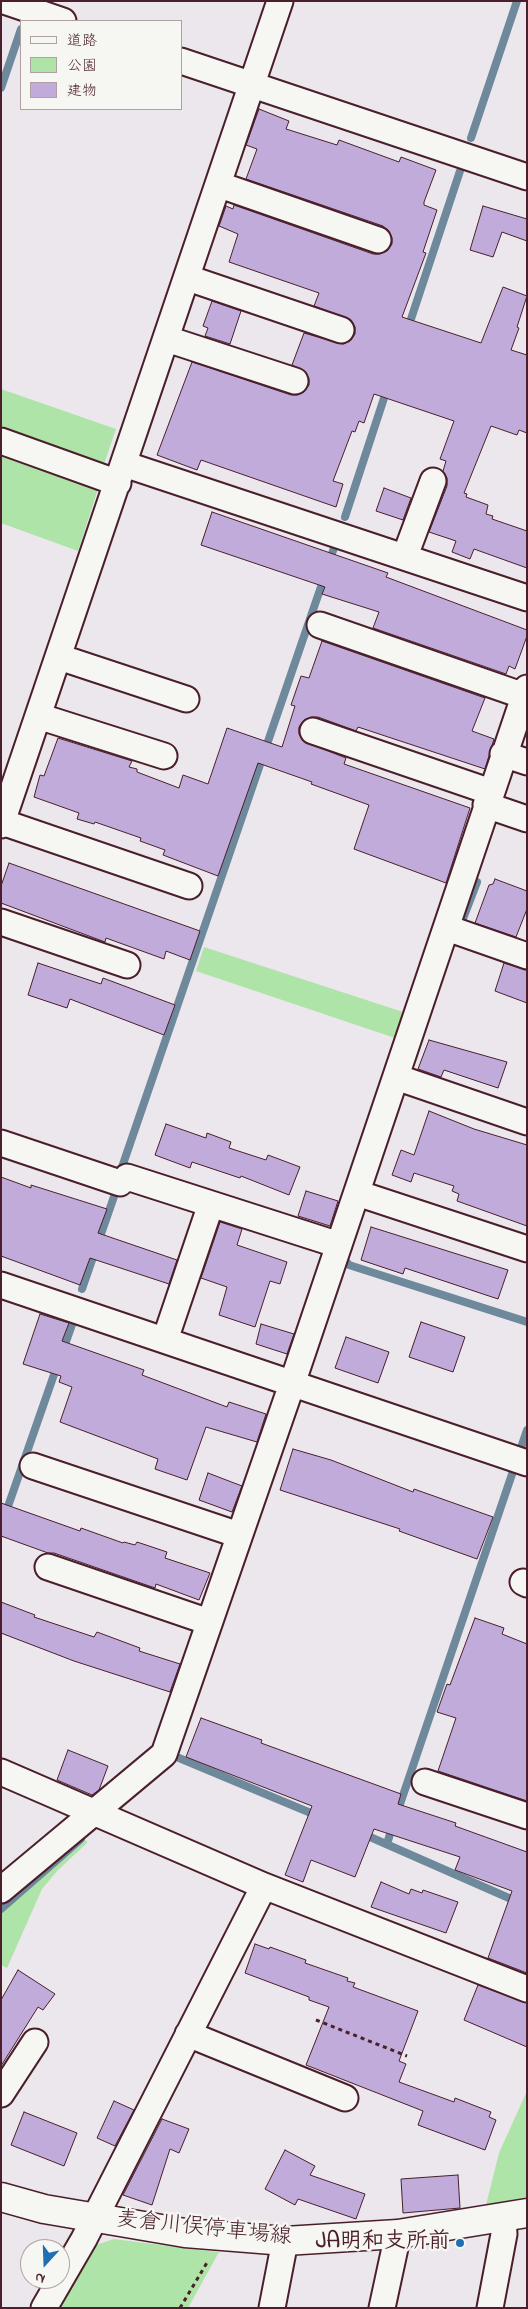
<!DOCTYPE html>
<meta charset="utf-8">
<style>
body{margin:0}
#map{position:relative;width:528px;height:2309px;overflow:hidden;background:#ebe7ed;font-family:"Indie Flower","Klee One",sans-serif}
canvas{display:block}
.frame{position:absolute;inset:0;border:2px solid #4a1f2b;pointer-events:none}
.legend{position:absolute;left:20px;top:20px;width:162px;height:90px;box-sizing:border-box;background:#f6f6f2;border:1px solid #b1a0a2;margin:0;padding:6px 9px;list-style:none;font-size:15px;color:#4a1f2b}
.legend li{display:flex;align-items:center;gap:10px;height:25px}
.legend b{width:25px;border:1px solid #b1a0a2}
.north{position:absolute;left:20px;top:2239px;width:50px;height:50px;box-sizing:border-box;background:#f6f6f2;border:1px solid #b1a0a2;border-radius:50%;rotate:200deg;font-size:14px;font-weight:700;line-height:20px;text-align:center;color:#4a1f2b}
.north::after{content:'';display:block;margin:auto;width:18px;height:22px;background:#1f6fb2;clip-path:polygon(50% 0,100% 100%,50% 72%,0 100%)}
</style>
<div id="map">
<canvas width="528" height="2309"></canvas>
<div class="frame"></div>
<ul class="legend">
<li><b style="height:6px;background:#f6f6f2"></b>道路</li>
<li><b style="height:14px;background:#aee4a7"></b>公園</li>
<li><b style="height:14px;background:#c1abda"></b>建物</li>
</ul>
<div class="north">N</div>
</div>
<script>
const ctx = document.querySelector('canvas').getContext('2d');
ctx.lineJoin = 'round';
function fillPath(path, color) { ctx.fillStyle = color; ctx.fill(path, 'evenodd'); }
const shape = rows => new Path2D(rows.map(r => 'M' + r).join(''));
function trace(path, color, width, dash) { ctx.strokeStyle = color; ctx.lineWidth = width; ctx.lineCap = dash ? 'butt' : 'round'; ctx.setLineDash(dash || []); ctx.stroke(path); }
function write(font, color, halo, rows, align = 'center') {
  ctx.font = font + ' "Indie Flower","Klee One",sans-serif'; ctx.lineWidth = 5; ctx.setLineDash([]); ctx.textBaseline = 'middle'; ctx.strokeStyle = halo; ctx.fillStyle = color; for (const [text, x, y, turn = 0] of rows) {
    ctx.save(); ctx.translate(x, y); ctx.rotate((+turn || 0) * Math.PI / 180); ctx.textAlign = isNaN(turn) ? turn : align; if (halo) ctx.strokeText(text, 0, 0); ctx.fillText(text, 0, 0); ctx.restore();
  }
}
fillPath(shape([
 [1,389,116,429,102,470,1,433],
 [1,453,99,486,78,551,1,523],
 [204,947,403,1012,395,1038,196,971],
 [87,1840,87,1843,58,1870,42,1889,7,1968,1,1965,1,1910],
 [527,2091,527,2197,486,2205,499,2153],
 [114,2239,198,2250,219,2252,188,2308,58,2308,96,2245]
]), '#aee4a7');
trace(shape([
 [1,88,21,29],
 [471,138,517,1],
 [408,328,460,171],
 [345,517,387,389],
 [329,562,334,548],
 [459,929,477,882],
 [121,1170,324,578],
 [345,1260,349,1265,527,1322],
 [82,1289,118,1185],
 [63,1350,73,1322],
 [5,1515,57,1366],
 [179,1758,318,1816],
 [397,1813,527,1430],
 [361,1833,518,1902],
 [387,1844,393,1824],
 [1,1909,81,1839]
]), '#6e899c', 8);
const building = shape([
 [259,109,289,121,286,129,337,145,339,140,399,162,401,157,436,170,424,202,424,205,437,210,423,252,426,253,402,317,481,343,503,287,527,296,517,327,519,328,511,350,527,355,527,433,519,430,517,435,491,426,464,493,467,494,466,497,488,505,486,514,493,516,492,519,527,531,527,568,474,549,470,559,452,552,456,541,429,532,447,486,447,478,443,471,446,461,440,459,454,421,374,394,364,423,359,421,355,432,352,431,333,481,343,484,336,507,201,460,197,470,157,455,192,362,291,395,297,395,304,392,309,385,309,379,306,372,292,365,304,333,343,344,350,341,355,334,355,327,351,320,314,306,319,293,229,262,238,234,219,226,226,206,233,209,234,205,373,254,380,254,387,251,392,244,392,238,389,231,383,226,246,179,257,149,246,145,259,109],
 [483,206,527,219,527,241,502,232,493,257,470,250,483,206],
 [212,301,241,311,230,344,205,336,208,328,203,326,212,301],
 [384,488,411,498,403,520,376,511,384,488],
 [212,512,388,573,386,577,527,630,527,636,515,669,509,666,506,674,373,628,379,612,322,594,325,587,201,545,212,512],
 [322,641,485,698,472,731,494,739,485,769,358,727,356,731,318,717,311,717,304,720,299,727,299,734,303,741,346,758,344,764,470,808,446,883,354,849,369,805,311,784,312,782,258,763,218,876,163,855,165,850,140,841,141,838,95,822,94,824,77,819,79,813,34,797,40,775,44,776,58,738,132,761,129,767,137,769,137,772,179,788,183,775,208,784,227,728,282,747,295,706,291,705,301,676,309,678,322,641],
 [9,863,200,931,190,960,166,951,164,959,106,938,105,942,1,903,1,886,9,863],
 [495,879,527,891,527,909,516,937,475,923,489,885,493,884,495,879],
 [38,963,101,984,103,978,175,1005,164,1035,70,999,67,1008,28,995,38,963],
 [504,963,527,970,527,1003,495,991,504,963],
 [429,1040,507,1062,498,1088,444,1070,441,1077,418,1069,429,1040],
 [429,1111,474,1129,527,1145,527,1226,457,1201,459,1194,452,1191,454,1186,414,1173,411,1182,392,1175,401,1150,414,1155,429,1111],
 [166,1124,206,1138,207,1133,231,1142,229,1148,266,1160,268,1155,300,1167,289,1195,241,1176,240,1178,192,1162,190,1168,155,1155,166,1124],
 [1,1177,31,1188,31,1185,107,1209,98,1233,177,1260,169,1284,90,1258,80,1285,1,1256,1,1177],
 [306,1191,338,1201,330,1226,298,1216,306,1191],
 [220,1222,242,1229,237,1245,287,1262,280,1284,270,1281,255,1327,219,1315,227,1287,201,1278,220,1222],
 [371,1227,508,1270,498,1299,405,1268,403,1274,361,1260,371,1227],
 [40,1314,69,1323,62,1341,144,1370,142,1375,227,1407,229,1402,266,1414,257,1442,206,1427,187,1480,155,1469,158,1459,60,1422,72,1387,59,1382,61,1376,23,1364,40,1314],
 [421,1322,465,1337,453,1372,409,1357,421,1322],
 [261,1324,294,1334,287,1354,256,1344,261,1324],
 [346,1337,389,1352,378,1383,335,1368,346,1337],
 [293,1449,331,1460,413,1492,414,1489,493,1517,477,1559,399,1531,400,1529,280,1490,293,1449],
 [208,1473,242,1486,232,1512,199,1500,208,1473],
 [1,1503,80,1531,81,1528,123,1543,124,1542,135,1545,137,1542,167,1552,165,1558,210,1573,199,1600,156,1584,155,1588,54,1553,48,1553,1,1536,1,1503],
 [1,1602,35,1615,34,1617,94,1637,97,1632,140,1648,139,1651,180,1664,170,1692,74,1661,1,1633,1,1602],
 [475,1618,504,1628,502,1634,527,1644,527,1801,438,1771,456,1718,437,1712,447,1684,450,1685,475,1618],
 [201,1718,262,1740,261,1743,401,1794,398,1804,456,1823,455,1826,527,1852,527,1973,488,1958,512,1891,455,1870,460,1857,374,1829,355,1877,311,1860,303,1882,285,1875,312,1806,186,1757,201,1718],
 [68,1750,108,1766,99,1790,92,1795,57,1780,68,1750],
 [381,1882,409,1894,411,1889,422,1893,423,1890,458,1902,446,1933,371,1907,381,1882],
 [255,1944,269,1949,270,1947,306,1960,305,1963,348,1978,347,1981,355,1983,353,1987,418,2011,399,2061,406,2064,399,2082,454,2102,455,2098,491,2112,489,2117,496,2120,485,2150,418,2125,423,2111,306,2065,329,2007,309,2000,309,1997,245,1973,255,1944],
 [18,1970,55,1994,43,2010,38,2007,1,2066,1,2000,18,1970],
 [478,1985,527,2003,527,2047,464,2020,478,1985],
 [114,2101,134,2110,115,2146,97,2138,114,2101],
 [24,2112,77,2133,64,2166,11,2145,24,2112],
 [162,2119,189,2129,179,2153,170,2149,152,2205,123,2195,162,2119],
 [285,2150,315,2166,310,2175,365,2194,356,2219,298,2199,295,2205,265,2189,285,2150],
 [458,2175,460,2208,403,2213,401,2179,458,2175]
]);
fillPath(building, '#c1abda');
trace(building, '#4a1f2b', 1);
const minor = shape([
 [4,1,63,21],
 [181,61,527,177],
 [220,185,378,240],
 [188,278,341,330],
 [167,339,295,381],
 [1,441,118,483],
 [124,464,527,598],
 [405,556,433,481],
 [320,625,527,697],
 [59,657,186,699],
 [38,716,164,756],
 [313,731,491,792],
 [503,754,527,762],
 [486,805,527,819],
 [2,822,189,886],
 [1,825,280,1],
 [1,922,127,965],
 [447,928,527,956],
 [396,1077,527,1122],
 [1,1143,120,1183],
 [127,1177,339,1245],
 [357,1193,527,1249],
 [1,1285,527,1463],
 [169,1328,211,1204],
 [33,1466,239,1535],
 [48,1567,209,1622],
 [523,1582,527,1584],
 [1,1772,264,1886,527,1989],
 [425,1782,527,1816],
 [1,1890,164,1754,292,1384,527,688],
 [188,2034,345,2098],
 [1,2094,35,2042],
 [44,2308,84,2239,264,1886],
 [272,2308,285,2241],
 [382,2308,398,2234],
 [490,2308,504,2234,503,2218]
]);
const major = shape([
 [1,2197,44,2209,185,2233,285,2241,398,2234,527,2213]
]);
trace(minor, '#4a1f2b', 29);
trace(major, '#4a1f2b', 31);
trace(shape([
 [316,2020,407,2056],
 [180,2308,208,2261]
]), '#4a1f2b', 3, [4, 4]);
trace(minor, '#f6f6f2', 25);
trace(major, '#f6f6f2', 28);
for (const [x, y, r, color] of [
 [460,2243,5,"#1f6fb2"]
]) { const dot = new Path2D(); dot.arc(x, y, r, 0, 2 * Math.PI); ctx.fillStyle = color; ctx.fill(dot); trace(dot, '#f6f6f2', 2); }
write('22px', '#4a1f2b', '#f6f6f2', [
 ["麦倉川俣停車場線",204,2230,6]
]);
write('bold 22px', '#4a1f2b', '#f6f6f2', [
 ["JA明和支所前",450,2243]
], 'right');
</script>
